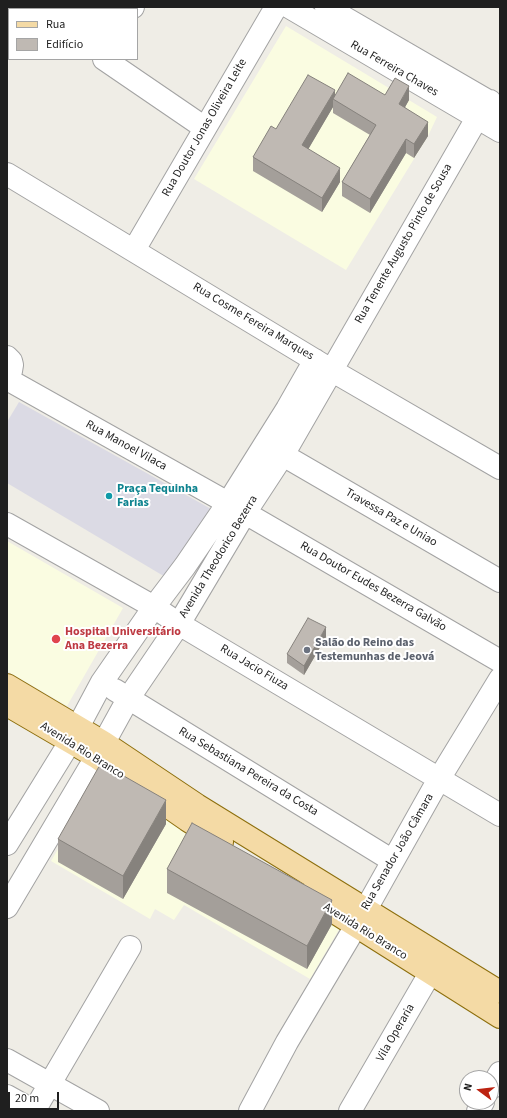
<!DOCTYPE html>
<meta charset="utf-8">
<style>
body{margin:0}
#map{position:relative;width:507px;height:1118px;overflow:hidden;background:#efede6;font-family:"Source Sans 3",sans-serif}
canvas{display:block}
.frame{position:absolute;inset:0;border:8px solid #1f1f1f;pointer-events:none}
.legend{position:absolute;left:8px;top:8px;width:130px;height:52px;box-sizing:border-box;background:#fff;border:1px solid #a5a5a5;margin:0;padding:5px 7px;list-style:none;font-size:12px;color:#1f1f1f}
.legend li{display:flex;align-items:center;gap:8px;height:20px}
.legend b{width:20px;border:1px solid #a5a5a5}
.north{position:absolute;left:459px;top:1070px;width:40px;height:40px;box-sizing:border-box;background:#fff;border:1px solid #a5a5a5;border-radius:50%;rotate:285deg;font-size:11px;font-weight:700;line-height:16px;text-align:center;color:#1f1f1f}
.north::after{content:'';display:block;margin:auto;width:14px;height:18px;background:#bc2311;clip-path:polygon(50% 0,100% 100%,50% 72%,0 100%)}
.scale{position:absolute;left:8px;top:1092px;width:51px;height:18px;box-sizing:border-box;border:2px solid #1f1f1f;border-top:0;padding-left:5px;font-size:12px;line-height:14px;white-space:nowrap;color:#1f1f1f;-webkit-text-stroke:3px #fff;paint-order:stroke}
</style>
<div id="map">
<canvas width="507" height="1118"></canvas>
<div class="frame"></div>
<ul class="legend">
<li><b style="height:5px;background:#f4daa5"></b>Rua</li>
<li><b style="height:11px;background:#bfb9b3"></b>Edifício</li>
</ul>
<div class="north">N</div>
<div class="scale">20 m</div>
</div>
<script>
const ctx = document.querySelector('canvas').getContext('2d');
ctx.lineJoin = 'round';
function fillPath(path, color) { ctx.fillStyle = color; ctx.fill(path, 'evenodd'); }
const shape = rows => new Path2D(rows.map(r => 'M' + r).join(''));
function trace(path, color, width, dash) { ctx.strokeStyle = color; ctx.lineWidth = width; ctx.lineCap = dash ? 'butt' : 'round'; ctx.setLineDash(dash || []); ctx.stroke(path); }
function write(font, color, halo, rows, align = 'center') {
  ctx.font = font + ' "Source Sans 3",sans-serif'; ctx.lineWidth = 4; ctx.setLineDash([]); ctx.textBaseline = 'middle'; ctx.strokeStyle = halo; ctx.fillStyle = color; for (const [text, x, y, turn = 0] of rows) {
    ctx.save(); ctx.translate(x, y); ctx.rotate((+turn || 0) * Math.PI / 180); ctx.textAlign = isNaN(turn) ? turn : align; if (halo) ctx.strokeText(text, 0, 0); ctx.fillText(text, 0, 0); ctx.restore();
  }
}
fillPath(shape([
 [286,26,437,117,428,136,346,270,194,179],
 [7,541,123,608,67,706,7,671],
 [100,778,344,921,310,979,184,905,174,920,155,909,150,919,51,861]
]), '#fafce1');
fillPath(shape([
 [19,402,213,510,167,578,7,483,7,422]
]), '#dbdae4');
const minor = shape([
 [289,7,500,131],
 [326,7,500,108],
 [125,9,133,7],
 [7,42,9,41],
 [104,59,205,128],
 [7,174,331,370,500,468],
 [134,250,276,7],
 [7,357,11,361,12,365,11,371,7,379],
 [7,379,228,503,500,661],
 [283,455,500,581],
 [7,524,154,607,179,624,500,815],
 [115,690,393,861],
 [7,844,70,742,102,682,154,607,185,566,228,503,287,409,315,360],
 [7,907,96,757,128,699,179,624,245,513,283,455,477,118,490,101],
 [7,1060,98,1111],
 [491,1088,500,1073],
 [7,1096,34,1111,130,947],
 [250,1111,287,1042,366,909,439,779,500,679],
 [350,1111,440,956],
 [478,1111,483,1102]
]);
const major = shape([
 [7,685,103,742,197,805,500,992],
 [7,705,96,757,187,820,222,842],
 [307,895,500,1017]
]);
const highway = shape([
 [12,9,19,7]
]);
trace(minor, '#a3a3a3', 24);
trace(major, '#8d6f0d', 24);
trace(highway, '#cc3358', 24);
trace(minor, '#fff', 22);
trace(major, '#f4daa5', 22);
trace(highway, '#df949a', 22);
fillPath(shape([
 [385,95,409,100,405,107,428,136,414,158,406,153,370,213,342,196,342,182,370,135,333,113,333,107,308,149,340,182,322,212,253,171,253,157,276,129,335,96],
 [326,637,304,675,287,663,287,654],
 [166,824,123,899,58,862,58,839],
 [167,869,332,924,307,969,167,893]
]), '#a49f9a');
fillPath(shape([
 [409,86,409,100,399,118,399,104],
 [335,90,335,100,333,99,333,107,302,160,302,145],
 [428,122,428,136,414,158,414,144],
 [406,139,406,153,370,213,370,199],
 [340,168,340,182,322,212,322,198],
 [326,627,326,637,304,675,304,666],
 [166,800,166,824,123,899,123,876],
 [332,900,332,924,307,969,307,946]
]), '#86827d');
const building = shape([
 [348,73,385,95,395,78,409,86,399,104,428,122,414,144,406,139,370,199,342,182,376,125,333,99,348,73],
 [308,75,335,90,302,145,340,168,322,198,253,157,271,126,276,129,308,75],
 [308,618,326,627,304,666,287,654,308,618],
 [101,763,166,800,123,876,58,839,101,763],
 [192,823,332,900,307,946,167,869,192,823]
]);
fillPath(building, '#bfb9b3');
trace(building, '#86827d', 1);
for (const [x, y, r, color] of [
 [109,496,4,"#0f9aa8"],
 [56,639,5,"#e0444e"],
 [307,650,4,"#6b7280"]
]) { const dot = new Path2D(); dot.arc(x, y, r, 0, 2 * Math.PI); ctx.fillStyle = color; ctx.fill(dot); trace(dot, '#fff', 1.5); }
write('12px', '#1f1f1f', '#fff', [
 ["Rua Ferreira Chaves",394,69,30],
 ["Rua Doutor Jonas Oliveira Leite",205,128,-60],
 ["Rua Tenente Augusto Pinto de Sousa",404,244,-60],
 ["Rua Cosme Fereira Marques",253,322,31],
 ["Rua Manoel Vilaca",126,446,29],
 ["Travessa Paz e Uniao",391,518,30],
 ["Avenida Theodorico Bezerra",219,557,-59],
 ["Rua Doutor Eudes Bezerra Galvão",373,587,30],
 ["Rua Jacio Fiuza",254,668,31],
 ["Avenida Rio Branco",82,751,32],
 ["Rua Sebastiana Pereira da Costa",248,772,31],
 ["Rua Senador João Câmara",398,852,-60],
 ["Avenida Rio Branco",365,932,32],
 ["Vila Operaria",396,1033,-60]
]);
write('bold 12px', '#0d838f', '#fff', [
 ["Praça Tequinha",117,489],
 ["Farias",117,503]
], 'left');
write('bold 12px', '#be3a42', '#fff', [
 ["Hospital Universitário",65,632],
 ["Ana Bezerra",65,646]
], 'left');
write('bold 12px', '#5b616d', '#fff', [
 ["Salão do Reino das",315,643],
 ["Testemunhas de Jeová",315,657]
], 'left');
</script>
